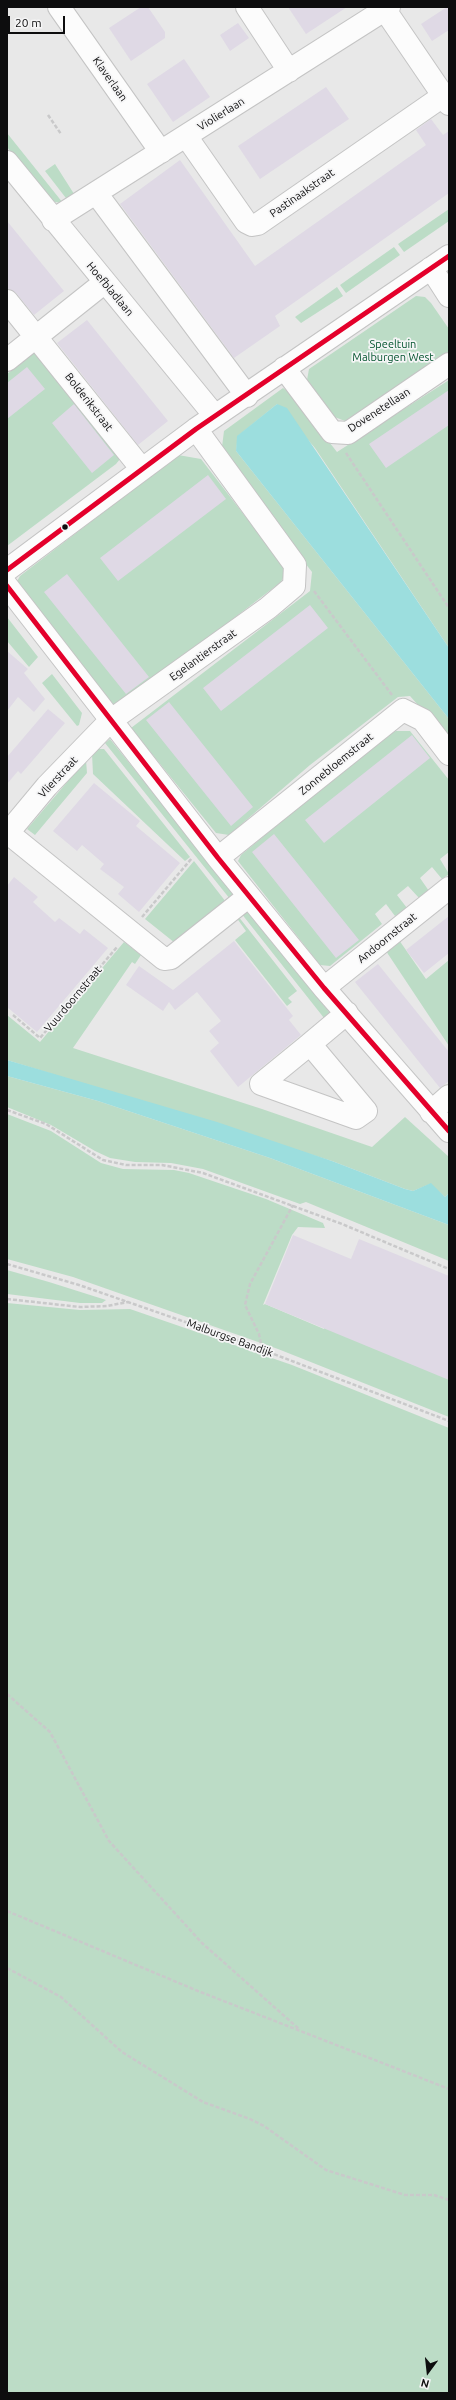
<!DOCTYPE html>
<style>
body{margin:0}
#map{position:relative;width:456px;height:2400px;overflow:hidden;background:#e8e8e8;font-family:Ubuntu,sans-serif}
canvas{display:block}
.frame{position:absolute;inset:0;border:8px solid #0d0d0e;pointer-events:none}
.north{position:absolute;left:408px;top:2352px;width:40px;height:40px;-webkit-text-stroke:3px #f5f5f6;paint-order:stroke;rotate:195deg;font-size:11px;font-weight:700;line-height:16px;text-align:center;color:#0d0d0e}
.north::after{content:'';display:block;margin:auto;width:14px;height:18px;background:#0d0d0e;clip-path:polygon(50% 0,100% 100%,50% 72%,0 100%)}
.scale{position:absolute;left:8px;top:16px;width:57px;height:18px;box-sizing:border-box;border:2px solid #0d0d0e;border-top:0;padding-left:5px;font-size:12px;line-height:14px;white-space:nowrap;color:#0d0d0e;-webkit-text-stroke:3px #f5f5f6;paint-order:stroke}
</style>
<div id="map">
<canvas width="456" height="2400"></canvas>
<div class="frame"></div>
<div class="north">N</div>
<div class="scale">20 m</div>
</div>
<script>
const ctx = document.querySelector('canvas').getContext('2d');
ctx.lineJoin = 'round';
function fillPath(path, color) { ctx.fillStyle = color; ctx.fill(path, 'evenodd'); }
const shape = rows => new Path2D(rows.map(r => 'M' + r).join(''));
function trace(path, color, width, dash) { ctx.strokeStyle = color; ctx.lineWidth = width; ctx.lineCap = dash ? 'butt' : 'round'; ctx.setLineDash(dash || []); ctx.stroke(path); }
function write(font, color, halo, rows, align = 'center') {
  ctx.font = font + ' Ubuntu,sans-serif'; ctx.lineWidth = 3.5; ctx.setLineDash([]); ctx.textBaseline = 'middle'; ctx.strokeStyle = halo; ctx.fillStyle = color; for (const [text, x, y, turn = 0] of rows) {
    ctx.save(); ctx.translate(x, y); ctx.rotate((+turn || 0) * Math.PI / 180); ctx.textAlign = isNaN(turn) ? turn : align; if (halo) ctx.strokeText(text, 0, 0); ctx.fillText(text, 0, 0); ctx.restore();
  }
}
fillPath(shape([
 [7,133,63,203,55,202,44,194,7,147],
 [55,164,76,197,69,202,45,171],
 [449,209,449,221,404,252,398,244],
 [394,247,400,255,346,293,340,285],
 [337,287,343,296,301,323,295,317],
 [416,296,425,297,431,303,449,329,449,351,345,421,332,416,307,380,309,369],
 [37,350,120,459,116,464,7,546,7,374],
 [449,380,449,648,315,448,277,404,238,436,236,451,449,719,449,740,410,696,398,697,310,765,229,835,216,833,131,728,310,591,312,572,221,455,224,431,283,388,292,395,337,452],
 [178,455,201,459,285,568,285,574,281,582,122,704,115,706,46,624,16,583,20,576],
 [7,617,38,657,29,667,7,641],
 [52,674,82,713,79,725,77,726,42,683],
 [396,731,410,731,449,780,449,852,440,859,449,874,442,879,432,867,420,878,429,891,419,898,408,886,397,895,407,908,395,916,386,904,375,914,382,924,330,966,320,965,238,861,241,855,384,737],
 [110,739,235,895,230,899,105,743],
 [96,749,104,749,190,857,185,861,93,774,92,754],
 [86,760,87,773,35,835,27,829],
 [194,861,226,902,175,943,145,919],
 [246,909,330,1013,324,1018,241,913],
 [238,916,297,991,288,998,292,1002,287,1006,235,940,246,931,236,917],
 [399,940,426,979,449,960,449,1046,386,951],
 [124,942,141,955,135,964,132,962,73,1048,262,1109,372,1147,405,1117,449,1157,449,1193,445,1197,430,1184,413,1191,405,1189,332,1161,7,1060,7,1015,40,1042],
 [7,1076,98,1101,270,1158,449,1225,449,1261,306,1202,300,1204,203,1169,171,1163,135,1162,110,1158,95,1151,51,1125,7,1107],
 [7,1114,51,1131,101,1163,123,1169,174,1170,189,1173,266,1199,323,1223,325,1228,298,1227,292,1235,263,1305,265,1304,324,1329,341,1287,449,1327,449,1417,278,1349,73,1277,7,1259],
 [7,1270,49,1282,106,1300,102,1303,80,1303,7,1294],
 [7,1303,80,1310,130,1309,292,1365,449,1428,449,2393,7,2393]
]), '#bcdcc6');
fillPath(shape([
 [277,404,287,408,449,648,449,719,236,451,237,436],
 [7,1060,217,1122,332,1161,405,1189,413,1191,431,1183,445,1197,449,1193,449,1225,270,1158,98,1101,7,1076]
]), '#9cdede');
fillPath(shape([
 [141,7,148,7,165,32,165,38,131,61,109,28],
 [288,7,347,7,306,34],
 [447,7,449,7,449,30,432,41,421,24],
 [238,23,249,38,230,51,220,35],
 [184,59,210,97,173,122,147,84],
 [326,87,349,119,260,179,238,146],
 [431,119,443,135,449,131,449,193,275,316,280,326,234,358,120,204,180,160,255,266,426,145,416,130],
 [7,221,64,291,34,315,16,293,7,289],
 [87,320,168,421,138,445,57,343],
 [27,367,45,389,7,419,7,383],
 [449,390,449,425,386,468,369,444],
 [74,404,114,455,92,473,52,423],
 [208,475,226,499,118,581,100,558],
 [67,574,149,677,126,694,44,592],
 [310,605,328,628,221,711,203,688],
 [7,651,28,669,24,673,45,699,34,712,18,697,7,711],
 [169,702,253,807,231,826,146,720],
 [48,709,65,723,21,774,18,771,7,784,7,757],
 [412,735,430,758,324,843,305,820],
 [94,783,140,821,136,826,180,863,139,912,118,894,124,887,100,869,104,864,82,845,77,851,53,831],
 [274,834,359,940,336,958,252,852],
 [14,877,38,897,33,902,55,922,59,918,80,934,84,929,108,948,37,1032,7,1007,7,886],
 [449,916,449,953,424,973,406,950],
 [234,941,293,1016,289,1020,301,1035,238,1087,210,1051,219,1043,209,1031,221,1021,197,992,175,1010,169,1002,163,1011,126,985,139,966,173,990],
 [378,964,449,1052,449,1081,440,1088,355,982],
 [293,1235,351,1259,359,1239,449,1276,449,1380,265,1304]
]), '#dfd9e5');
const minor = shape([
 [59,7,161,152],
 [247,7,289,71],
 [385,10,449,104],
 [186,136,246,222,252,225,258,224,443,96],
 [7,162,215,416],
 [96,193,247,396],
 [53,220,389,7],
 [431,268,449,296],
 [7,301,141,468],
 [7,360,105,282],
 [284,368,332,432,348,433,449,364],
 [7,570,196,429,449,256],
 [7,586,218,858,324,988,449,1131],
 [8,833,164,959,171,958,249,896],
 [7,834,47,786,110,721,268,608,294,586,295,565,196,429],
 [218,858,403,710,423,720,449,754],
 [324,988,449,888],
 [310,1044,261,1084,356,1118,366,1111,310,1044,347,1013],
 [431,1112,449,1096]
]);
trace(minor, '#c4c4c4', 24);
trace(shape([
 [48,115,61,134],
 [346,453,449,608],
 [314,591,392,695],
 [142,917,192,858],
 [13,1015,40,1038,117,947],
 [7,1110,46,1124,103,1160,126,1165,162,1165,203,1173,342,1224,449,1269],
 [7,1264,79,1285,237,1340,449,1421],
 [7,1299,80,1307,107,1306,128,1302],
 [262,1349,259,1334,245,1305,250,1284,293,1205],
 [7,1694,50,1732,109,1841,202,1943,299,2029],
 [7,1911,198,1991,449,2089],
 [7,1968,61,1997,122,2052,203,2102,250,2119,264,2126,326,2170,405,2195,434,2195,449,2200]
]), '#c9c9ca', 2.5, [4, 2]);
trace(minor, '#fcfcfc', 22);
trace(shape([
 [7,570,196,429,449,256],
 [7,586,218,858,324,988,449,1131]
]), '#e4002b', 5);
for (const [x, y, r, color] of [
 [65,527,3.5,"#0d0d0e"]
]) { const dot = new Path2D(); dot.arc(x, y, r, 0, 2 * Math.PI); ctx.fillStyle = color; ctx.fill(dot); trace(dot, '#f5f5f6', 1.5); }
write('11px', '#0d0d0e', '#f5f5f6', [
 ["Klaverlaan",110,79,55],
 ["Violierlaan",221,114,-32],
 ["Pastinaakstraat",302,193,-35],
 ["Hoefbladlaan",110,289,50],
 ["Bolderikstraat",89,402,52],
 ["Dovenetellaan",379,410,-33],
 ["Egelantierstraat",203,655,-36],
 ["Zonnebloemstraat",336,764,-39],
 ["Vlierstraat",58,777,-47],
 ["Andoornstraat",387,938,-39],
 ["Vuurdoornstraat",73,999,-50],
 ["Malburgse Bandijk",230,1338,20]
]);
write('11px', '#03542e', '#f5f5f6', [
 ["Speeltuin",393,344],
 ["Malburgen West",393,357]
]);
</script>
